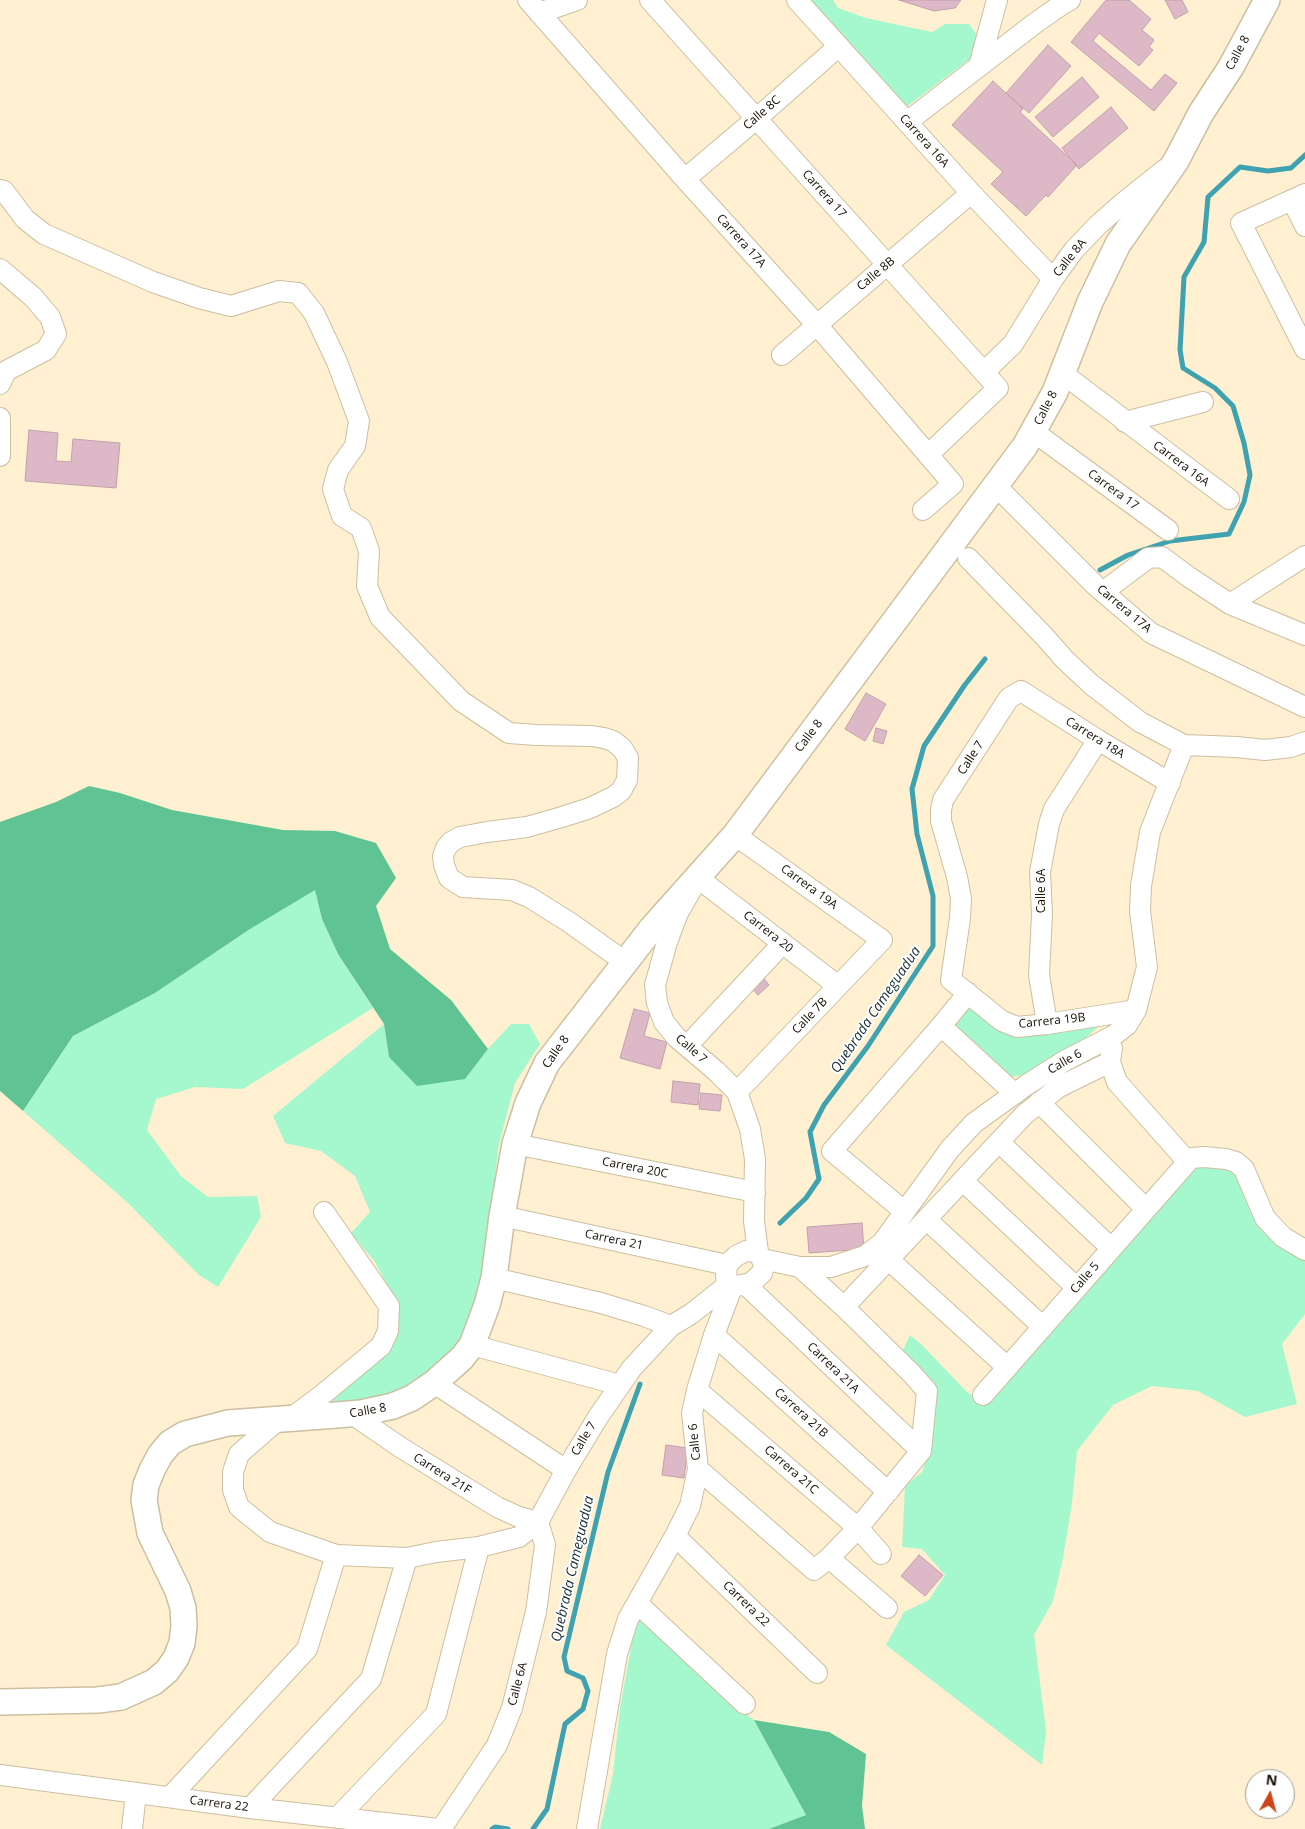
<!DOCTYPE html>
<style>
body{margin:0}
#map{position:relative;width:1305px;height:1829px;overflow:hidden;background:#fef0d0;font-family:"Open Sans",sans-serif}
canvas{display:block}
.north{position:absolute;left:1245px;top:1769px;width:50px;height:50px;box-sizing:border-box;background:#fefefe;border:1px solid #a09e9a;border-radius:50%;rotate:7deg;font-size:14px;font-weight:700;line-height:20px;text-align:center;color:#140f05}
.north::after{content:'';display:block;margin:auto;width:18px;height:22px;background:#cc4418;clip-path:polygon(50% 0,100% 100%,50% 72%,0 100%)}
</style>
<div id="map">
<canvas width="1305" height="1829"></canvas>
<div class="north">N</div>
</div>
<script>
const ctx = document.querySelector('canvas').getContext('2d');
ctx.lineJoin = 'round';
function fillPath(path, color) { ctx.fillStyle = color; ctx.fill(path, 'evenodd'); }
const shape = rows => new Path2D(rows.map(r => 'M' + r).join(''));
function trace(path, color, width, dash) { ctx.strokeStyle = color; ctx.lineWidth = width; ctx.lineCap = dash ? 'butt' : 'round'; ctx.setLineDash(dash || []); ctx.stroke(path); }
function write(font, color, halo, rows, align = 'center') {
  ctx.font = font + ' "Open Sans",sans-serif'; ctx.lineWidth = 4; ctx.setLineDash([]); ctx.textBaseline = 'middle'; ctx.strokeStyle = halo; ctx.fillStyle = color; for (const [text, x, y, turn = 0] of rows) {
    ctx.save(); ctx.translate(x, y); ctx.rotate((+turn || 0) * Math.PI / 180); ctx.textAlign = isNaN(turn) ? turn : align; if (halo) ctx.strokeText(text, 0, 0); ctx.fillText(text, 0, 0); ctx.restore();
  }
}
fillPath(shape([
 [808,0,833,0,838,8,866,18,932,32,945,24,969,24,980,39,974,56,906,107],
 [315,889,322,919,338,954,373,1008,243,1089,195,1087,156,1099,147,1130,181,1176,208,1197,257,1196,261,1217,218,1287,199,1275,128,1203,23,1111,73,1036,155,993,250,929],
 [960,995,1004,1027,1107,1019,1050,1070,999,1079,934,1020],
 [384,1024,389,1057,465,1079,488,1049,511,1024,529,1024,540,1044,515,1083,498,1148,491,1226,483,1290,468,1336,439,1365,405,1389,361,1403,315,1409,387,1348,399,1308,375,1262,351,1233,370,1212,355,1176,321,1151,285,1143,273,1116],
 [1190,1148,1224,1149,1236,1153,1277,1222,1305,1241,1305,1314,1282,1344,1297,1404,1245,1417,1198,1391,1152,1386,1113,1405,1077,1451,1072,1503,1063,1558,1053,1601,1034,1635,1046,1731,1042,1765,886,1645,904,1612,929,1600,945,1575,922,1549,902,1547,905,1486,922,1472,932,1444,932,1390,923,1371,903,1350,910,1335,922,1345,966,1391,986,1406,1158,1207],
 [636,1620,645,1622,731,1703,754,1720,806,1815,769,1829,600,1829,613,1774,620,1708]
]), '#a5f8ce');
fillPath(shape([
 [89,786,120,793,172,810,283,830,335,831,376,843,396,878,376,906,390,949,451,1000,488,1049,465,1079,417,1086,389,1057,384,1024,338,954,322,919,315,890,250,929,155,993,73,1036,23,1111,0,1091,0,822,56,802],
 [754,1720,829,1732,866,1754,862,1806,865,1829,769,1829,806,1815]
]), '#5fc394');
trace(shape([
 [1100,570,1128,555,1170,541,1229,534,1244,502,1250,475,1244,443,1233,406,1215,388,1183,368,1180,350,1184,277,1204,242,1208,197,1240,167,1268,171,1291,168,1305,155],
 [780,1223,806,1198,819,1179,810,1132,824,1105,868,1046,933,946,933,896,917,834,912,789,924,746,964,686,985,659],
 [492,1829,495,1827,508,1829],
 [533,1829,547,1809,565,1724,583,1709,588,1691,583,1678,567,1671,564,1657,608,1472,640,1384]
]), '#3ea2b1', 5);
const building = shape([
 [899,0,961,0,955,8,934,11,899,0],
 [1106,0,1129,0,1151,19,1142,30,1154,40,1149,47,1153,50,1139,66,1099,33,1093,41,1151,90,1165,74,1177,83,1154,111,1071,42,1106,0],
 [1165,0,1182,0,1188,12,1175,19,1165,0],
 [1048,45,1071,66,1029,113,1006,93,1048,45],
 [1082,77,1099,97,1053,137,1035,117,1082,77],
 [993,81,1023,109,1020,112,1077,165,1048,197,1046,195,1026,216,991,184,1003,172,952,125,993,81],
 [1111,107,1128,128,1079,169,1062,148,1111,107],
 [29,430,58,433,56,461,71,462,73,439,120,443,116,488,25,481,29,430],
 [866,693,886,704,865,741,845,729,866,693],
 [876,728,887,731,883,744,873,741,876,728],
 [761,975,769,985,758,995,749,985,761,975],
 [634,1009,650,1013,644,1036,667,1042,660,1069,620,1058,634,1009],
 [673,1081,700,1084,698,1105,671,1102,673,1081],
 [701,1093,722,1095,720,1111,699,1109,701,1093],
 [862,1223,864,1249,809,1253,807,1227,862,1223],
 [666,1445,688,1448,684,1478,662,1475,666,1445],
 [919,1555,943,1575,925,1596,901,1576,919,1555]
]);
fillPath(building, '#ddb9c7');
trace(building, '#c2a0ad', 1);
const minor = shape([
 [528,0,685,179,817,325,953,484,923,510],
 [650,0,998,388,928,455],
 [797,0,971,193,1053,279],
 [539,13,577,0],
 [979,66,997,0],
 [907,122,1034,24,1061,5,1070,0],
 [685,179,756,119,839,46],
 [0,190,4,191,25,219,44,234,153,282,199,298,231,306,279,291,298,293,314,313,337,362,359,421,355,446,338,470,333,489,342,516,361,528,369,551,367,586,380,617,461,701,509,733,536,735,592,736,604,738,613,741,622,748,628,758,627,780,621,791,613,797,590,808,562,817,527,827,487,832,460,837,451,842,446,848,443,856,444,865,449,878,463,887,512,890,529,897,569,922,625,962],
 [1305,194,1241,223,1305,349],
 [1292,200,1305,226],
 [0,269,33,297,50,317,56,334,46,350,6,371,0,384],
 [782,355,971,193],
 [984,372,1013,344,1053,279,1074,250,1098,225,1124,202,1164,170],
 [1062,373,1229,499],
 [0,418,0,456],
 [1125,422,1203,402],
 [1034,432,1168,530],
 [996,486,1096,586,1151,633,1305,707],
 [968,558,1044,636,1065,660,1092,685,1140,722,1184,745,1237,747,1265,750,1291,747,1305,742],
 [1103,592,1148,558,1162,557,1189,577,1230,604,1305,635],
 [1230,604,1305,556],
 [735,835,882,940,737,1092],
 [1136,1010,1047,1024,1017,1027,1002,1021,951,980,960,918,961,898,957,877,941,821,941,810,943,800,1009,698,1021,691,1098,740,1170,783],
 [1047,1024,1039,975,1042,914,1040,872,1049,824,1054,809,1098,740],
 [941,1026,1015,1094],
 [687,1046,783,943],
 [1112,1048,1110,1062,1117,1082,1187,1161],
 [1039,1102,1145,1208],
 [999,1142,1111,1248],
 [515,1144,755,1192],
 [963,1181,1077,1288],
 [904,1211,832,1151,941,1026,968,993],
 [502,1216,727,1265],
 [927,1220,1043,1327],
 [746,1251,758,1252,764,1264,762,1273,751,1283,737,1286,733,1285,727,1281,726,1277,727,1265,736,1256,746,1251],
 [758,1252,754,1221,755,1159,750,1129,737,1092,716,1071,676,1037,664,1022,657,1003,655,985,667,942,678,913,698,878,838,986],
 [762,1259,800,1267,831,1267,865,1256,882,1243,950,1149,974,1123,1028,1084,1066,1060,1113,1036,1127,1025,1136,1010,1147,967,1140,911,1141,886,1150,832,1184,745],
 [888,1259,1007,1367],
 [494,1278,601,1303,644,1316,671,1326],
 [746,1285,921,1451],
 [844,1307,1024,1115,1059,1087,1110,1062],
 [714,1335,888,1492],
 [472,1345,620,1385],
 [434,1383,566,1470],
 [697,1390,858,1528,881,1554],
 [983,1395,1191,1158,1204,1157,1226,1159,1236,1162,1244,1169,1265,1218,1283,1237,1305,1250],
 [352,1414,400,1447,497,1507,519,1517,538,1522],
 [291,1418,322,1395,381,1346,388,1331,389,1306,324,1212],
 [278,1420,239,1454,233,1472,233,1490,239,1507,270,1532,336,1555,407,1558,436,1552,479,1547,519,1537,538,1522,566,1470,598,1417,632,1368,671,1326,691,1314,730,1283],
 [698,1469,814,1570,829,1558,858,1528,921,1451,927,1391,912,1374,844,1307,800,1267],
 [675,1536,817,1673],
 [829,1558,887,1608],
 [637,1603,745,1704],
 [0,1775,250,1808,439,1829],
 [170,1797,307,1649,336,1555],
 [250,1808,371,1679,407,1558],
 [337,1818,436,1714,479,1547],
 [132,1829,136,1793],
 [441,1829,497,1745,512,1708,536,1612,545,1545,538,1522],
 [587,1829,617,1654,628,1619,675,1536,690,1506,698,1469,692,1413,697,1390,714,1335,733,1285]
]);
const major = shape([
 [0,1702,98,1700,121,1697,154,1682,167,1671,176,1658,182,1643,184,1626,183,1608,178,1591,150,1533,144,1500,146,1485,152,1470,160,1455,170,1443,185,1434,228,1423,337,1415,361,1413,393,1406,412,1398,434,1383,462,1358,472,1345,487,1305,494,1278,502,1216,515,1144,528,1103,547,1063,652,928,735,835,1025,446,1055,392,1090,302,1118,244,1176,161,1201,113,1231,67,1267,0]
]);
trace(minor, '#ccbfa0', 22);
trace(major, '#ccbfa0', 28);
trace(minor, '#fff', 20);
trace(major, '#fff', 25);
write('12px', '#140f05', '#fefefe', [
 ["Calle 8",1238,53,-62],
 ["Calle 8C",762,113,-41],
 ["Carrera 16A",924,141,48],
 ["Carrera 17",824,194,48],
 ["Carrera 17A",741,241,48],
 ["Calle 8A",1070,258,-51],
 ["Calle 8B",876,274,-40],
 ["Calle 8",1046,408,-63],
 ["Carrera 16A",1181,464,37],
 ["Carrera 17",1113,490,36],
 ["Carrera 17A",1124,609,40],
 ["Calle 8",809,736,-53],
 ["Carrera 18A",1095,738,32],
 ["Calle 7",971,758,-57],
 ["Carrera 19A",809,887,36],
 ["Calle 6A",1042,891,-90],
 ["Carrera 20",768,932,38],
 ["Calle 7B",810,1016,-46],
 ["Carrera 19B",1052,1021,-6],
 ["Calle 7",691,1049,41],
 ["Calle 8",556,1052,-55],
 ["Calle 6",1065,1062,-30],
 ["Carrera 20C",635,1168,11],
 ["Carrera 21",614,1240,12],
 ["Calle 5",1085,1278,-49],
 ["Carrera 21A",833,1368,44],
 ["Calle 8",368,1411,-10],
 ["Carrera 21B",801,1413,42],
 ["Calle 7",584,1439,-59],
 ["Calle 6",695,1442,-96],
 ["Carrera 21C",791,1470,41],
 ["Carrera 21F",442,1474,32],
 ["Carrera 22",746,1604,44],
 ["Calle 6A",518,1684,-75],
 ["Carrera 22",219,1804,7]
]);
write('italic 14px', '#172e31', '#fefefe', [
 ["Quebrada Cameguadua",876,1010,-56],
 ["Quebrada Cameguadua",573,1569,-77]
]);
</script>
